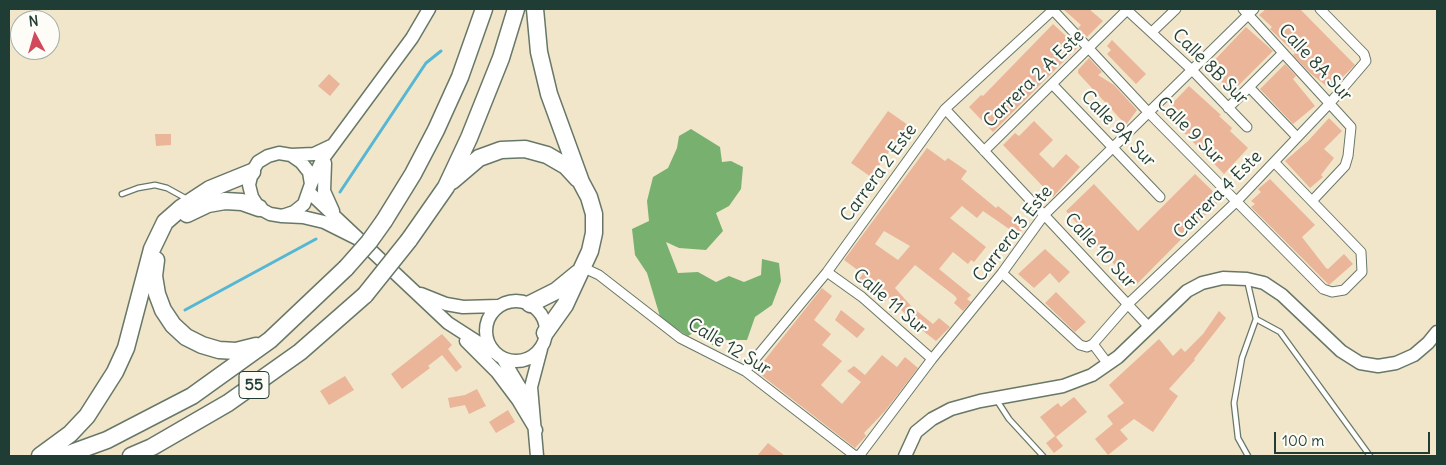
<!DOCTYPE html>
<style>
body{margin:0}
#map{position:relative;width:1446px;height:465px;overflow:hidden;background:#f1e6ca;font-family:Delius,sans-serif}
canvas{display:block}
.frame{position:absolute;inset:0;border:10px solid #1f3d34;pointer-events:none}
.north{position:absolute;left:10px;top:10px;width:50px;height:50px;box-sizing:border-box;background:#fdfcf7;border:1px solid #a4b0a9;border-radius:50%;rotate:354deg;font-size:14px;font-weight:700;line-height:20px;text-align:center;color:#1f3d34}
.north::after{content:'';display:block;margin:auto;width:18px;height:22px;background:#d1495b;clip-path:polygon(50% 0,100% 100%,50% 72%,0 100%)}
.scale{position:absolute;left:1274px;top:432px;width:156px;height:22px;box-sizing:border-box;border:2px solid #1f3d34;border-top:0;padding-left:6px;font-size:15px;line-height:18px;white-space:nowrap;color:#1f3d34;-webkit-text-stroke:4px #fdfcf7;paint-order:stroke}
</style>
<div id="map">
<canvas width="1446" height="465"></canvas>
<div class="frame"></div>
<div class="north">N</div>
<div class="scale">100 m</div>
</div>
<script>
const ctx = document.querySelector('canvas').getContext('2d');
ctx.lineJoin = 'round';
function fillPath(path, color) { ctx.fillStyle = color; ctx.fill(path, 'evenodd'); }
const shape = rows => new Path2D(rows.map(r => 'M' + r).join(''));
function trace(path, color, width, dash) { ctx.strokeStyle = color; ctx.lineWidth = width; ctx.lineCap = dash ? 'butt' : 'round'; ctx.setLineDash(dash || []); ctx.stroke(path); }
function write(font, color, halo, rows, align = 'center') {
  ctx.font = font + ' Delius,sans-serif'; ctx.lineWidth = 4.5; ctx.setLineDash([]); ctx.textBaseline = 'middle'; ctx.strokeStyle = halo; ctx.fillStyle = color; for (const [text, x, y, turn = 0] of rows) {
    ctx.save(); ctx.translate(x, y); ctx.rotate((+turn || 0) * Math.PI / 180); ctx.textAlign = isNaN(turn) ? turn : align; if (halo) ctx.strokeText(text, 0, 0); ctx.fillText(text, 0, 0); ctx.restore();
  }
}
fillPath(shape([
 [691,129,720,147,722,162,731,161,743,167,741,189,729,206,716,213,723,231,706,250,679,248,666,242,678,273,698,272,716,282,729,276,744,282,761,275,762,259,779,263,781,281,772,305,755,317,747,340,727,340,712,345,707,325,688,336,661,320,647,273,635,255,632,229,649,221,647,201,653,177,668,168,677,148,679,136]
]), '#78b16f');
trace(shape([
 [340,192,426,63,441,51],
 [185,310,316,239]
]), '#55b7d4', 3);
fillPath(shape([
 [1063,9,1089,9,1103,21,1087,37,1078,28,1081,25],
 [1266,9,1300,9,1355,65,1330,89,1310,73,1293,55,1295,53,1270,29,1272,27,1259,15],
 [1053,24,1078,47,993,132,969,107,981,95,983,96],
 [1246,27,1273,51,1232,92,1211,72,1213,70,1209,66],
 [1112,40,1146,74,1136,84,1107,54,1111,50,1107,46],
 [1089,58,1102,72,1098,75,1114,85,1137,110,1126,125,1078,73,1078,70],
 [1285,64,1296,76,1293,79,1315,106,1293,124,1260,89],
 [329,74,340,84,330,96,318,86],
 [1189,86,1221,115,1219,116,1232,128,1230,131,1248,148,1224,174,1164,112],
 [888,111,908,125,871,177,851,163],
 [1329,118,1342,131,1324,149,1334,158,1321,175,1323,177,1310,188,1285,161,1308,141],
 [1034,121,1053,140,1039,154,1053,168,1066,154,1080,167,1053,197,1003,145,1015,133,1019,136],
 [155,134,171,134,171,145,156,146],
 [927,148,945,161,948,158,967,171,961,179,996,208,998,206,1024,227,1018,235,983,211,977,218,962,206,950,218,986,247,974,262,971,260,968,264,953,252,939,269,971,295,967,299,971,302,963,311,954,303,957,299,955,296,915,265,895,288,912,307,933,324,939,318,950,327,936,341,909,320,910,318,888,298,884,302,873,293,859,279,863,274,844,260],
 [884,231,910,246,898,260,875,244],
 [1195,174,1221,199,1136,285,1110,260,1066,211,1094,184,1138,231],
 [1270,179,1315,225,1302,237,1326,268,1328,269,1344,254,1353,264,1329,285,1251,207,1255,204,1251,201,1261,192,1258,189],
 [1045,249,1070,272,1059,283,1050,273,1034,288,1018,274],
 [822,288,832,296,814,320,831,334,822,345,842,361,821,385,842,404,861,382,847,371,854,366,865,375,882,355,897,367,905,357,918,368,885,411,864,433,866,436,855,448,756,371],
 [1056,292,1086,322,1075,332,1045,303],
 [841,310,865,329,857,338,835,320],
 [1219,311,1226,318,1194,359,1195,360,1169,389,1178,396,1153,432,1134,419,1120,430,1128,439,1108,455,1095,439,1113,424,1107,416,1124,403,1109,385,1159,339,1173,356,1181,348,1185,352,1203,334],
 [442,334,452,345,448,349,462,367,456,372,442,355,428,366,430,368,402,389,391,374],
 [345,376,354,390,329,405,320,391],
 [477,389,486,406,469,414,465,405,450,408,448,398,465,395],
 [1074,397,1087,412,1056,437,1040,417,1058,403,1061,407],
 [508,410,515,422,496,433,489,422],
 [1055,436,1063,446,1054,453,1046,443],
 [768,443,785,456,757,456]
]), '#eab599');
const lane = shape([
 [122,194,138,188,155,185,167,188,187,199],
 [1247,280,1256,319,1242,358,1234,403,1238,438,1248,456],
 [1256,319,1280,332,1370,456],
 [996,399,1009,419,1043,456]
]);
const street = shape([
 [1052,9,1149,113,1323,289,1332,292,1344,290,1362,272,1361,252,1274,162],
 [1243,9,1351,127,1348,156,1345,166,1312,201],
 [1127,10,1192,70,1247,127],
 [1152,32,1176,9],
 [1052,84,1160,197],
 [1249,87,1297,137],
 [1228,108,1282,54],
 [945,109,1149,327],
 [984,151,1128,9],
 [582,267,599,275,680,338,745,371,854,455,859,456,932,359,1002,273,1044,215,1254,9],
 [827,272,862,297,932,359],
 [1002,273,1080,345,1087,347,1093,344,1128,304,1237,201,1330,103,1366,61,1364,54,1320,9],
 [1093,344,1108,364],
 [745,371,827,272,945,109,1054,9]
]);
const secondary = shape([
 [291,155,314,154,331,146],
 [325,163,324,191,333,211],
 [311,184,322,160,412,38,429,9],
 [310,193,448,323,493,352],
 [282,216,294,212,304,204,311,184,309,172,301,162,291,155,279,153,268,156,258,162,252,172,249,185,252,197,259,208,270,214,282,216,303,217,324,222,362,241],
 [421,294,446,304,463,307,498,306],
 '486 331a30 30 0 1 1 60 0a30 30 0 1 1-60 0Z',
 [466,341,497,372,518,400,536,430],
 [503,359,530,404],
 [537,456,531,387,541,349],
 [905,456,916,432,932,419,951,409,980,401,1063,386,1092,375,1118,357,1187,291,1202,283,1223,278,1247,279,1264,283,1282,295,1341,351,1360,363,1378,366,1396,363,1414,355,1428,343,1437,332]
]);
const highway = shape([
 [535,9,539,52,549,94,581,182,589,197,594,214,594,233,590,251,565,305,545,333],
 [452,181,479,158,501,150,525,149,547,155,566,166,578,179],
 [187,214,208,204,225,201,242,202,259,208],
 [384,221,413,174,436,130,460,77,484,9],
 [409,240,446,187,469,138,501,58,516,9],
 [156,260,154,276,157,294,163,310,173,325,186,337,202,345,219,350,236,351,256,346],
 [530,304,556,291,578,273],
 [40,456,70,434,87,416,115,372,126,348,152,249,165,222,181,208,210,189,252,172],
 [63,456,107,440,192,396,270,340,346,268],
 [131,456,152,447,228,403,300,352,365,295]
]);
trace(lane, '#687868', 7);
trace(street, '#687868', 11);
trace(secondary, '#687868', 15);
trace(highway, '#687868', 19);
trace(lane, '#fff', 4.5);
trace(street, '#fff', 9);
trace(secondary, '#fff', 12);
trace(highway, '#fff', 16);
const highwayBridge = shape([
 [346,268,369,242,384,221],
 [365,295,409,240]
]);
trace(highwayBridge, '#687868', 19, []);
trace(highwayBridge, '#fff', 16);
for (const [x, y, w] of [
 [254,385,30]
]) { const box = new Path2D(); box.roundRect(x - w / 2, y - 13.5, w, 27, 4); ctx.fillStyle = '#fdfcf7'; ctx.fill(box); trace(box, '#1f3d34', 1); }
write('bold 16px', '#1f3d34', null, [
 ["55",254,385]
]);
write('18px', '#1f3d34', '#fdfcf7', [
 ["Calle 8A Sur",1315,63,47],
 ["Calle 8B Sur",1210,67,45],
 ["Carrera 2 A Este",1034,79,-44],
 ["Calle 9A Sur",1118,129,46],
 ["Calle 9 Sur",1190,131,45],
 ["Carrera 2 Este",879,173,-54],
 ["Carrera 4 Este",1218,195,-45],
 ["Carrera 3 Este",1013,234,-52],
 ["Calle 10 Sur",1100,251,47],
 ["Calle 11 Sur",890,302,40],
 ["Calle 12 Sur",729,347,31]
]);
</script>
